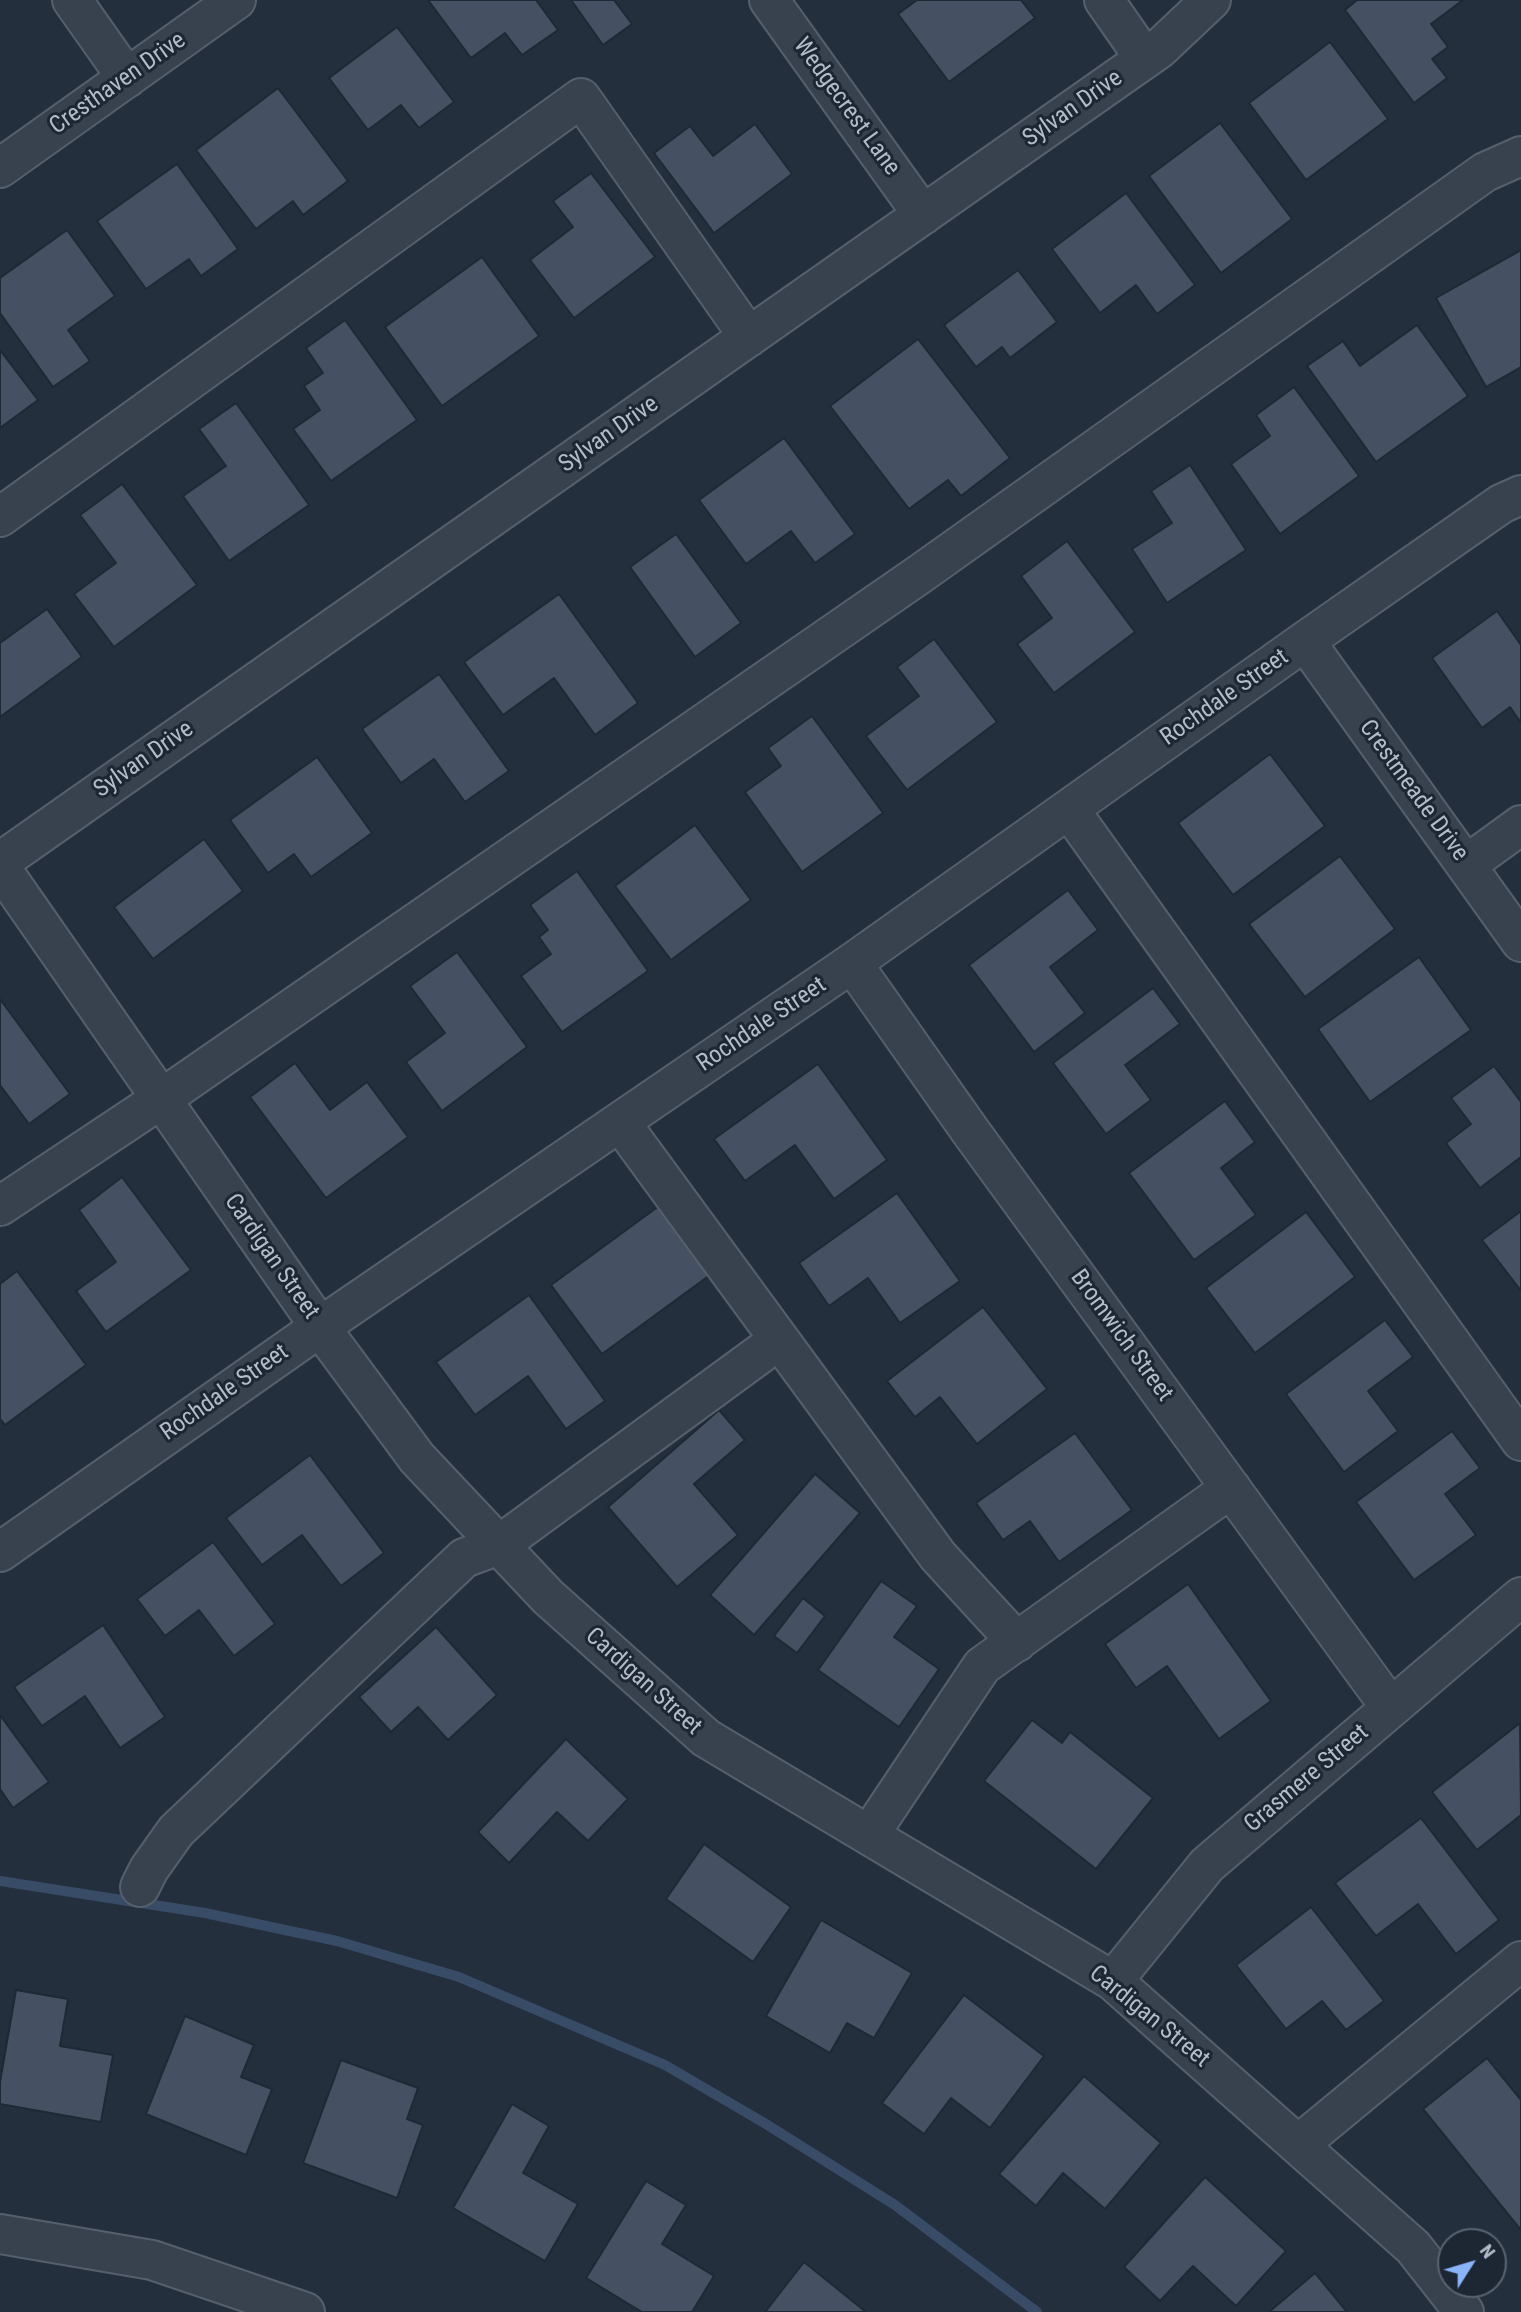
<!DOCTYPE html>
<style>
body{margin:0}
#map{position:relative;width:1521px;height:2312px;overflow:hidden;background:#242f3e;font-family:"Roboto Condensed",sans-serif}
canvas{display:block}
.north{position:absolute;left:1437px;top:2228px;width:70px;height:70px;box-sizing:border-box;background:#1d2633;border:2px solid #59626f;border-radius:50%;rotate:53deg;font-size:19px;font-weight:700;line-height:28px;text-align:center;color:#b4bcc9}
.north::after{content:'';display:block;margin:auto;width:24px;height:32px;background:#8ab4f8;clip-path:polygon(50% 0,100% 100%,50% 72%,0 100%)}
</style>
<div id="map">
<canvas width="1521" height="2312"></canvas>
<div class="north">N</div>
</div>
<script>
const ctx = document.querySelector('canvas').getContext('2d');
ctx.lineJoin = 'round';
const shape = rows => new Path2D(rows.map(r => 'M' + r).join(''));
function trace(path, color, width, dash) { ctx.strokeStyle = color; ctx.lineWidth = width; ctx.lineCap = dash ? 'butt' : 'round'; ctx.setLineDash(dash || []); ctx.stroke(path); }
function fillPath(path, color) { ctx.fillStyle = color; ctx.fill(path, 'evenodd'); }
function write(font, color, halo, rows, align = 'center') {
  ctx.font = font + ' "Roboto Condensed",sans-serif'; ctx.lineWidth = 6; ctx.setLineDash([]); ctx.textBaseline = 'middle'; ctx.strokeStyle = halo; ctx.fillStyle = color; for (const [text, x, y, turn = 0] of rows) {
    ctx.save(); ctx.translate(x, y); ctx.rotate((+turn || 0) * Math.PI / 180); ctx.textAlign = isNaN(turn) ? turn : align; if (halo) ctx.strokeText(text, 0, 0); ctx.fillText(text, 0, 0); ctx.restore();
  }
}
trace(shape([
 [0,1881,205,1913,337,1941,459,1977,665,2065,766,2124,895,2205,1037,2312]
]), '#394c67', 10);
const building = shape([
 [428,0,536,0,558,30,522,55,505,33,471,58,428,0],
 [571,0,614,0,632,24,603,45,571,0],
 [917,0,1021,0,1035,18,949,82,898,14,917,0],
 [1357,0,1463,0,1431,24,1448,47,1432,59,1447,78,1414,103,1345,10,1357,0],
 [397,27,454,102,419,128,401,105,368,130,329,78,397,27],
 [1330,42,1388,119,1306,180,1249,103,1330,42],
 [278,88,348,181,303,215,293,201,256,229,196,150,278,88],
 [1220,123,1292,219,1221,273,1149,176,1220,123],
 [755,124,792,174,714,233,654,153,690,126,713,156,755,124],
 [177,164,238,249,201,276,189,259,146,289,97,221,177,164],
 [591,173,655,257,574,318,530,260,573,227,553,201,591,173],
 [1126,193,1195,285,1157,314,1136,285,1100,313,1052,249,1126,193],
 [67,230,115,296,68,330,90,361,53,387,0,313,0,278,67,230],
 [1521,250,1521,367,1486,387,1436,298,1521,250],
 [482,257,539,336,442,406,385,327,482,257],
 [1018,270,1057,322,1010,358,1002,347,976,367,944,325,1018,270],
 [345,320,417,420,331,481,293,429,320,410,304,386,323,373,306,348,345,320],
 [1417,325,1468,396,1376,462,1307,366,1343,341,1360,366,1417,325],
 [918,339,1010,458,961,496,948,480,909,509,830,406,918,339],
 [0,350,38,400,0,428,0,350],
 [1294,387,1359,476,1280,534,1231,464,1270,436,1256,415,1294,387],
 [236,403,309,505,229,561,183,496,226,466,199,429,236,403],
 [784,438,855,534,815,563,791,531,746,564,699,500,784,438],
 [1190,465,1246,550,1167,603,1132,549,1172,523,1151,491,1190,465],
 [122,484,197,585,114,647,74,594,116,563,80,515,122,484],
 [676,534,741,623,695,657,630,567,676,534],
 [1067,541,1135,632,1054,693,1017,644,1052,618,1021,576,1067,541],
 [559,594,638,703,595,735,554,678,503,715,464,662,559,594],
 [47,609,82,657,0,717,0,643,47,609],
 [1497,611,1521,645,1521,723,1510,707,1482,728,1432,658,1497,611],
 [934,639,997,722,907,790,866,736,919,696,897,667,934,639],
 [439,674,509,771,465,802,434,759,401,783,362,729,439,674],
 [812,716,883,813,802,872,745,792,781,766,768,748,812,716],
 [1270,754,1325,826,1233,895,1178,823,1270,754],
 [317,757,372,833,311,877,294,854,268,873,230,820,317,757],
 [695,825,751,900,671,960,615,886,695,825],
 [204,839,243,891,153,959,114,907,204,839],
 [1340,856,1395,929,1305,997,1249,924,1340,856],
 [577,871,648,971,562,1032,521,976,551,954,539,937,548,930,530,905,577,871],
 [1068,890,1098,930,1050,967,1085,1013,1034,1052,969,965,1068,890],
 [457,952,527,1047,442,1111,406,1062,445,1033,410,986,457,952],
 [1419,957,1471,1030,1370,1102,1318,1029,1419,957],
 [1153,988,1180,1024,1125,1065,1151,1100,1106,1134,1053,1063,1153,988],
 [0,999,70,1094,29,1124,0,1085,0,999],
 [295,1063,330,1110,367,1082,408,1137,326,1198,250,1097,295,1063],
 [818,1064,887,1160,834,1199,795,1145,745,1181,714,1139,818,1064],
 [1494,1066,1521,1102,1521,1157,1480,1188,1446,1143,1471,1124,1451,1098,1494,1066],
 [1225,1101,1255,1142,1221,1168,1256,1215,1194,1260,1129,1173,1225,1101],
 [122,1177,191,1270,106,1332,76,1291,116,1262,79,1210,122,1177],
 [897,1193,960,1281,900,1323,868,1278,829,1306,799,1263,897,1193],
 [659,1206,710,1275,602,1354,551,1285,659,1206],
 [1521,1211,1521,1291,1482,1240,1521,1211],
 [1306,1212,1355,1277,1255,1353,1206,1288,1306,1212],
 [17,1271,86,1365,5,1425,0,1419,0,1284,17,1271],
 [529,1295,605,1401,566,1429,528,1376,475,1415,436,1362,529,1295],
 [983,1307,1047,1389,977,1444,940,1397,915,1417,887,1381,983,1307],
 [1385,1320,1413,1357,1368,1391,1398,1431,1344,1472,1286,1394,1385,1320],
 [719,1410,745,1440,694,1484,738,1535,677,1587,608,1507,719,1410],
 [1452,1431,1480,1468,1445,1494,1476,1535,1414,1580,1356,1502,1452,1431],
 [1075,1433,1132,1510,1059,1562,1030,1521,1003,1540,976,1503,1075,1433],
 [310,1455,384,1553,341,1586,302,1535,262,1565,226,1518,310,1455],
 [815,1474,860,1513,754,1635,710,1595,815,1474],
 [213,1542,275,1624,234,1656,199,1610,165,1636,137,1599,213,1542],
 [881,1581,917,1606,894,1637,939,1669,899,1727,818,1670,881,1581],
 [1188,1584,1271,1701,1219,1739,1167,1666,1136,1688,1105,1644,1188,1584],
 [803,1598,825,1616,797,1653,774,1636,803,1598],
 [103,1625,165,1717,120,1748,85,1696,42,1726,14,1687,103,1625],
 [436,1627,497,1695,448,1740,418,1707,391,1732,359,1697,436,1627],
 [0,1715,49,1782,13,1808,0,1789,0,1715],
 [1032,1720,1062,1743,1070,1732,1153,1798,1096,1869,984,1781,1032,1720],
 [1520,1723,1521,1815,1477,1850,1432,1792,1520,1723],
 [566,1739,628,1799,588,1841,557,1812,509,1863,478,1832,566,1739],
 [1421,1818,1499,1920,1456,1954,1418,1904,1376,1936,1335,1883,1421,1818],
 [704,1844,791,1907,753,1962,666,1899,704,1844],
 [1311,1907,1384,2001,1346,2030,1322,2001,1286,2029,1236,1965,1311,1907],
 [821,1920,912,1973,874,2038,847,2023,830,2053,766,2016,821,1920],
 [16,1990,68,1999,60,2046,113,2055,101,2122,0,2104,0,2082,16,1990],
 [964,1995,1044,2056,990,2128,951,2098,924,2134,882,2103,964,1995],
 [185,2016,254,2045,241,2077,272,2089,246,2155,146,2114,185,2016],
 [1487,2058,1521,2100,1521,2230,1423,2109,1487,2058],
 [341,2060,418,2088,407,2119,423,2125,397,2198,303,2163,341,2060],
 [1084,2076,1161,2143,1105,2209,1063,2173,1036,2206,999,2174,1084,2076],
 [512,2104,549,2126,523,2173,578,2204,545,2261,453,2208,512,2104],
 [1205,2177,1286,2251,1236,2306,1193,2266,1160,2301,1124,2267,1205,2177],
 [646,2181,686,2205,662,2244,714,2276,692,2312,642,2312,586,2278,646,2181],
 [804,2262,866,2312,765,2312,804,2262],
 [1315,2273,1347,2312,1269,2312,1315,2273]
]);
fillPath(building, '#455162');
trace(building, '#1f2835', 2);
const minor = shape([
 [72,0,127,78],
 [769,0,923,215],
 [1104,0,1145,59],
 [0,168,236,0],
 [0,517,581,98,749,337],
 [1305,641,1521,942],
 [1069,809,1521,1441],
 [0,862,1159,49,1211,0],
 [1466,865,1521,825],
 [0,867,320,1327,417,1458,548,1597,706,1738,1113,1981,1413,2247,1464,2312],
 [852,963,971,1132,1391,1708],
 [620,1122,938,1556,1017,1642],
 [0,1206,161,1099,920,574,1485,172,1521,156],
 [0,1552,320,1327,852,963,1305,641,1501,504,1521,495],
 [869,1835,982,1666,1231,1488],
 [140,1887,149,1869,176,1831,464,1558,499,1545,779,1340],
 [1113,1981,1207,1865,1521,1597],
 [1298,2145,1521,1961],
 [0,2234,152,2260,305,2312]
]);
trace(minor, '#565f6c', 42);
trace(minor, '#38414e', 38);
write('24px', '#b4bcc9', '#1d2633', [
 ["Cresthaven Drive",118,84,-35],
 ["Wedgecrest Lane",846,107,54],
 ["Sylvan Drive",1073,109,-35],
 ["Sylvan Drive",609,435,-35],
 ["Rochdale Street",1225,698,-35],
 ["Sylvan Drive",144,760,-35],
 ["Crestmeade Drive",1413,791,54],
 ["Rochdale Street",762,1025,-34],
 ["Cardigan Street",271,1257,55],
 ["Bromwich Street",1121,1336,54],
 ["Rochdale Street",225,1393,-35],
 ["Cardigan Street",643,1682,42],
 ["Grasmere Street",1307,1779,-40],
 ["Cardigan Street",1149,2017,39]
]);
</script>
